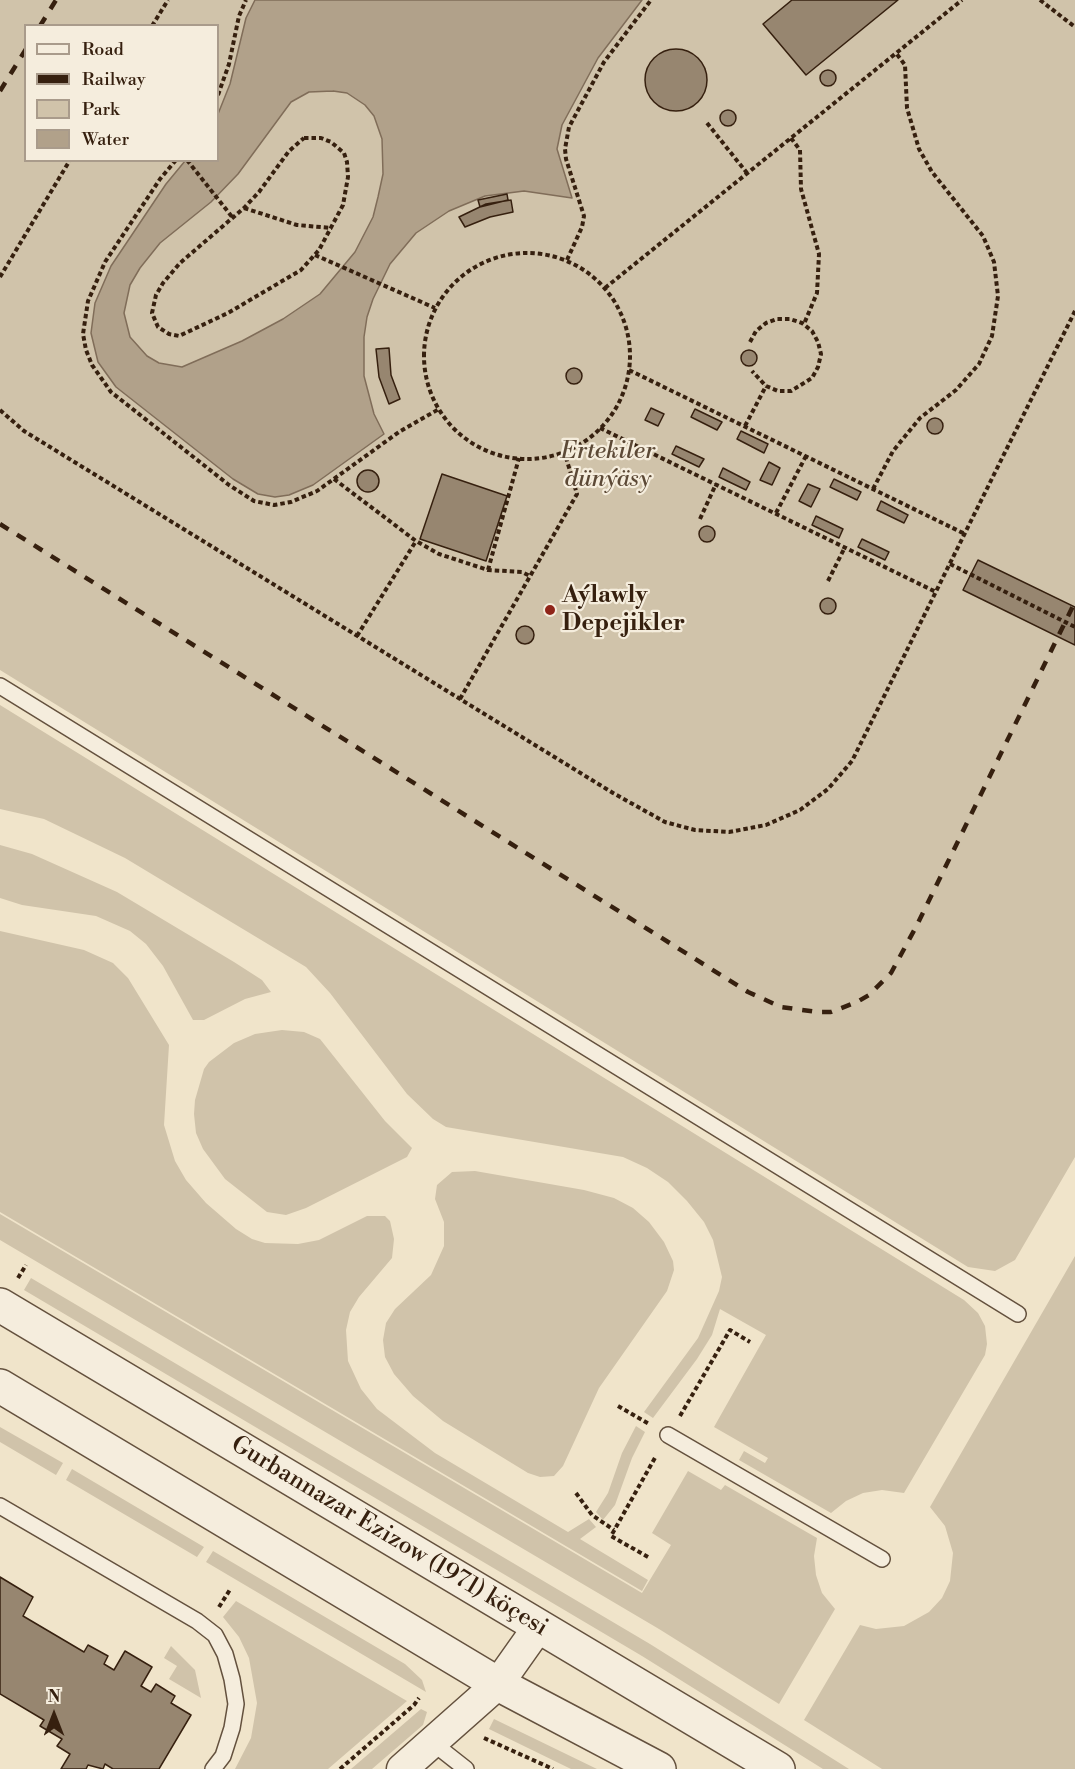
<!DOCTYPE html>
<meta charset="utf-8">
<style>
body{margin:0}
#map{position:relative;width:1075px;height:1769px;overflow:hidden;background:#f0e4ca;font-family:"Libre Bodoni",serif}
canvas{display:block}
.legend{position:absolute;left:24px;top:24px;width:195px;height:138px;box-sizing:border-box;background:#f5eddd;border:2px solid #a99b8b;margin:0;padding:8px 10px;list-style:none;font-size:18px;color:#36200f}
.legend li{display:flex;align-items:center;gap:12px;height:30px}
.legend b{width:30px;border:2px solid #a99b8b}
.north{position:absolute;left:24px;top:1685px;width:60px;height:60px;-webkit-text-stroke:4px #f5eddd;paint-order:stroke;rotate:0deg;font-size:16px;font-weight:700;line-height:24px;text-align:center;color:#36200f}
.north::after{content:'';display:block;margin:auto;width:21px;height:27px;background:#36200f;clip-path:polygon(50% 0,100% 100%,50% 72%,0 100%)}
</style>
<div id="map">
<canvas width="1075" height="1769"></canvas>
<ul class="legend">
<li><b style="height:8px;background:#f5eddd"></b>Road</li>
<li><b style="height:8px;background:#36200f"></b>Railway</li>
<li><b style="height:16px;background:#d0c3aa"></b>Park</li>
<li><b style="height:16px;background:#b1a18a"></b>Water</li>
</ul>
<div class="north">N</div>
</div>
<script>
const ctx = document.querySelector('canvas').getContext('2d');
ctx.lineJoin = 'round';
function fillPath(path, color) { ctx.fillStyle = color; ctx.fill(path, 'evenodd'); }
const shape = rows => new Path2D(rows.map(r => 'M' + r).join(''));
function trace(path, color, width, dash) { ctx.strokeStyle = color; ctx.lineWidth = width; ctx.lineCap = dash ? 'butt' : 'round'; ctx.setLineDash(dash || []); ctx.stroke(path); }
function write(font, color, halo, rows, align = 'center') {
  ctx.font = font + ' "Libre Bodoni",serif'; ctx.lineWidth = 4.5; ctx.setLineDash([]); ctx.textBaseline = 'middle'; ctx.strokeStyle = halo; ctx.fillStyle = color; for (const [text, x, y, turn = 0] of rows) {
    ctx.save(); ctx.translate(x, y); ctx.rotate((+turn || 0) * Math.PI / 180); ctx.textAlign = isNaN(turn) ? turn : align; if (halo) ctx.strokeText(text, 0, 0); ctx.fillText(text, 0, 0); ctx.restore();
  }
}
fillPath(shape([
 [0,0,1075,0,1075,1157,1015,1260,995,1271,968,1267,0,670],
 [26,26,218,26,218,160,26,160],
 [0,705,964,1300,978,1313,985,1326,987,1344,985,1355,904,1493,882,1490,863,1493,846,1501,831,1513,739,1460,744,1451,765,1463,768,1458,714,1427,766,1335,720,1309,712,1335,697,1359,653,1418,644,1412,698,1338,719,1291,722,1277,713,1240,704,1222,687,1201,668,1182,647,1168,623,1157,446,1127,433,1119,407,1094,330,993,306,967,125,858,44,819,0,809],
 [0,845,32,854,117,892,234,962,262,980,271,992,245,999,204,1020,193,1020,163,966,146,944,130,931,96,916,22,905,0,898],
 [0,931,84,950,113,963,128,978,169,1045,164,1125,175,1161,186,1180,206,1203,236,1229,252,1239,265,1243,298,1244,319,1240,367,1216,385,1216,390,1221,394,1239,392,1258,359,1297,350,1312,346,1330,348,1361,361,1389,377,1409,435,1453,568,1532,589,1519,596,1527,580,1539,648,1580,642,1591,0,1212],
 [282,1030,304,1032,320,1039,385,1121,412,1148,407,1157,306,1208,286,1215,267,1212,225,1179,203,1149,196,1133,194,1114,195,1100,204,1069,209,1062,234,1043,255,1034],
 [475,1171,584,1190,614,1198,633,1208,649,1222,664,1242,673,1261,674,1270,667,1291,599,1388,563,1466,554,1476,540,1477,528,1473,443,1421,413,1396,394,1374,385,1357,383,1340,386,1323,395,1309,431,1275,444,1246,444,1222,435,1199,437,1185,452,1172],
 [0,1214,642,1593,671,1545,652,1533,688,1471,721,1490,725,1485,817,1538,814,1556,816,1575,822,1593,835,1609,779,1704,659,1629,0,1240],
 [1075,1256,1075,1769,882,1769,804,1720,860,1625,876,1629,904,1626,929,1612,942,1598,950,1581,953,1553,945,1526,930,1507],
 [31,1278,650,1644,849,1769,823,1769,642,1656,24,1290],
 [636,1426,645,1432,632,1458,615,1505,603,1520,596,1512,608,1493,622,1453],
 [0,1427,63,1463,56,1475,0,1442],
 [72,1469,204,1547,197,1557,66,1480],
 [213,1551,405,1664,422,1680,426,1692,206,1562],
 [236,1601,407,1701,328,1769,235,1769,251,1738,257,1703,249,1658,239,1637,223,1617],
 [171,1646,195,1670,201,1698,169,1679,177,1666,164,1658],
 [421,1709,427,1712,423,1725,372,1769,351,1769],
 [494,1719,597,1769,571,1769,489,1729]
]), '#d0c3aa');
const water = shape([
 [255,0,642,0,598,58,562,125,557,149,572,198,524,191,485,196,449,211,416,233,390,264,373,299,367,317,364,337,364,376,374,414,384,434,313,485,289,495,275,497,258,494,233,479,116,387,98,362,91,333,95,303,111,266,166,184,185,161,218,160,218,114,230,84,246,18,255,0],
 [333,91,347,93,365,105,374,116,382,139,383,174,378,197,373,217,355,252,320,294,283,319,242,341,182,367,159,363,147,356,130,337,124,313,130,285,140,268,160,243,211,202,238,174,291,102,309,92,333,91]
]);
fillPath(water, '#b1a18a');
trace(water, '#806d59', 1.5);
const building = shape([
 [792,0,898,0,806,75,763,24,792,0],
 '645 80a31 31 0 1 1 62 0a31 31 0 1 1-62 0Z',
 '820 78a8 8 0 1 1 16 0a8 8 0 1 1-16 0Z',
 '720 118a8 8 0 1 1 16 0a8 8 0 1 1-16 0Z',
 [507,194,508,200,480,207,478,200,507,194],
 [511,200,513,212,490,217,465,227,459,217,486,204,511,200],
 [389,348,391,375,400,399,389,404,379,377,376,349,389,348],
 '741 358a8 8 0 1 1 16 0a8 8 0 1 1-16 0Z',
 '566 376a8 8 0 1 1 16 0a8 8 0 1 1-16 0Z',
 [651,408,664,414,658,426,645,420,651,408],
 [695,409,722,422,717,430,691,417,695,409],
 '927 426a8 8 0 1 1 16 0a8 8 0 1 1-16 0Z',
 [741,431,768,444,764,453,737,439,741,431],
 [676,446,704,459,699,467,672,454,676,446],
 [769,462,780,468,772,485,760,480,769,462],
 [723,468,750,482,746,490,719,477,723,468],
 '357 481a11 11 0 1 1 22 0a11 11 0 1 1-22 0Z',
 [442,474,507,496,486,561,420,539,442,474],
 [834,479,861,492,857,500,830,487,834,479],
 [808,484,820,489,811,507,799,501,808,484],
 [881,501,908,515,904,523,877,510,881,501],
 [816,516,843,529,839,538,812,525,816,516],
 '699 534a8 8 0 1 1 16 0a8 8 0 1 1-16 0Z',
 [862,539,889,552,885,560,858,547,862,539],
 [978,560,1075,607,1075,645,963,590,978,560],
 '820 606a8 8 0 1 1 16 0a8 8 0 1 1-16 0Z',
 '516 635a9 9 0 1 1 18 0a9 9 0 1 1-18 0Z',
 [0,1577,33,1597,23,1616,84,1652,88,1645,108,1656,104,1664,114,1670,125,1651,152,1667,141,1686,151,1692,156,1684,175,1696,171,1703,191,1715,159,1769,113,1769,105,1764,103,1769,88,1765,86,1769,61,1769,70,1754,57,1746,62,1739,40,1726,44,1720,0,1694,0,1577]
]);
fillPath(building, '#978670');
trace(building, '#36200f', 1.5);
const service = shape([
 [0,686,1018,1314],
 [668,1435,882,1559],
 [0,1506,197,1621,215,1635,225,1654,232,1679,236,1704,232,1728,223,1756,213,1769],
 [433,1743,466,1769]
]);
const minor = shape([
 [402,1769,498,1684,539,1626]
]);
const tertiary = shape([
 [0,1305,778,1769],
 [0,1386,498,1684,659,1769]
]);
trace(service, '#64513e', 18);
trace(minor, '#64513e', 33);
trace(tertiary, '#64513e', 36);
trace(shape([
 [1040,0,1075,27],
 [152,26,168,0],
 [218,95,229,64,239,16,246,0],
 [707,123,747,173],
 [304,138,321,138,331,142,344,153,347,162,348,177,343,205,319,250,301,270,228,313,179,336,169,334,158,327,152,313,156,295,163,283,180,263,244,208,259,192,289,151,304,138],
 [791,138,800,150,801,189,819,254,817,293,804,324],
 [176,160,160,179,105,262,88,301,83,334,86,350,92,365,111,392,229,485,254,501,274,505,291,502,317,491,399,432,439,409],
 [187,160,233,218],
 [244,208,297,225,332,228],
 '424 356a103 103 0 1 1 206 0a103 103 0 1 1-206 0Z',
 [315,255,435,308],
 [567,260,582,227,584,216,566,159,565,149,569,127,604,62,651,0],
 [0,277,70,160],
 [605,288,962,0],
 [750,342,756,331,766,323,777,319,790,319,802,323,812,331,818,342,821,354,818,367,812,378,791,391,778,391,766,386,752,371],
 [629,370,965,534],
 [0,410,24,431,613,793,665,822,695,830,729,832,766,825,800,810,828,789,852,761,1075,311],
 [745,426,766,386],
 [600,428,936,592],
 [334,479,416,541,439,554,488,570,522,572,530,576],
 [873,489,893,451,920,418,956,390,979,364,992,336,998,296,994,262,983,236,932,172,919,149,907,108,905,65,896,53],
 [776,513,806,456],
 [700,519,716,484],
 [950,564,1075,627],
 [488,570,519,458],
 [828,581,845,547],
 [357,636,416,541],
 [460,699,577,494,564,451],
 [18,1278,26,1265],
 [618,1406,649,1424],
 [680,1416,730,1330,750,1342],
 [576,1493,592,1515,614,1530],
 [648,1557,611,1536,656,1456],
 [219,1607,231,1588],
 [484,1738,553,1769],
 [340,1769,414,1705,419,1698]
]), '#36200f', 4, [4.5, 3]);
trace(service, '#f5eddd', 15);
trace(minor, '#f5eddd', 30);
trace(tertiary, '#f5eddd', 33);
trace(shape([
 [40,26,56,0],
 [0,91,26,49],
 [0,524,748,992,781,1007,817,1012,831,1012,857,1002,869,995,891,973,917,925,1075,602]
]), '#36200f', 4.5, [10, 10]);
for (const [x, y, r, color] of [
 [550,610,6,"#8f2418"]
]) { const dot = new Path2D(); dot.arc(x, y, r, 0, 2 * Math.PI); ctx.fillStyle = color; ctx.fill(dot); trace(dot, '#f5eddd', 2); }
write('italic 24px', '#5c4936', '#f5eddd', [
 ["Ertekiler",608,452],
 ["dünýäsy",608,480]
]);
write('bold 24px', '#36200f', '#f5eddd', [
 ["Aýlawly",562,596],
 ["Depejikler",562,624]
], 'left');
write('24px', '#36200f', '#f5eddd', [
 ["Gurbannazar Ezizow (1971) köçesi",389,1537,31]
]);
</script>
